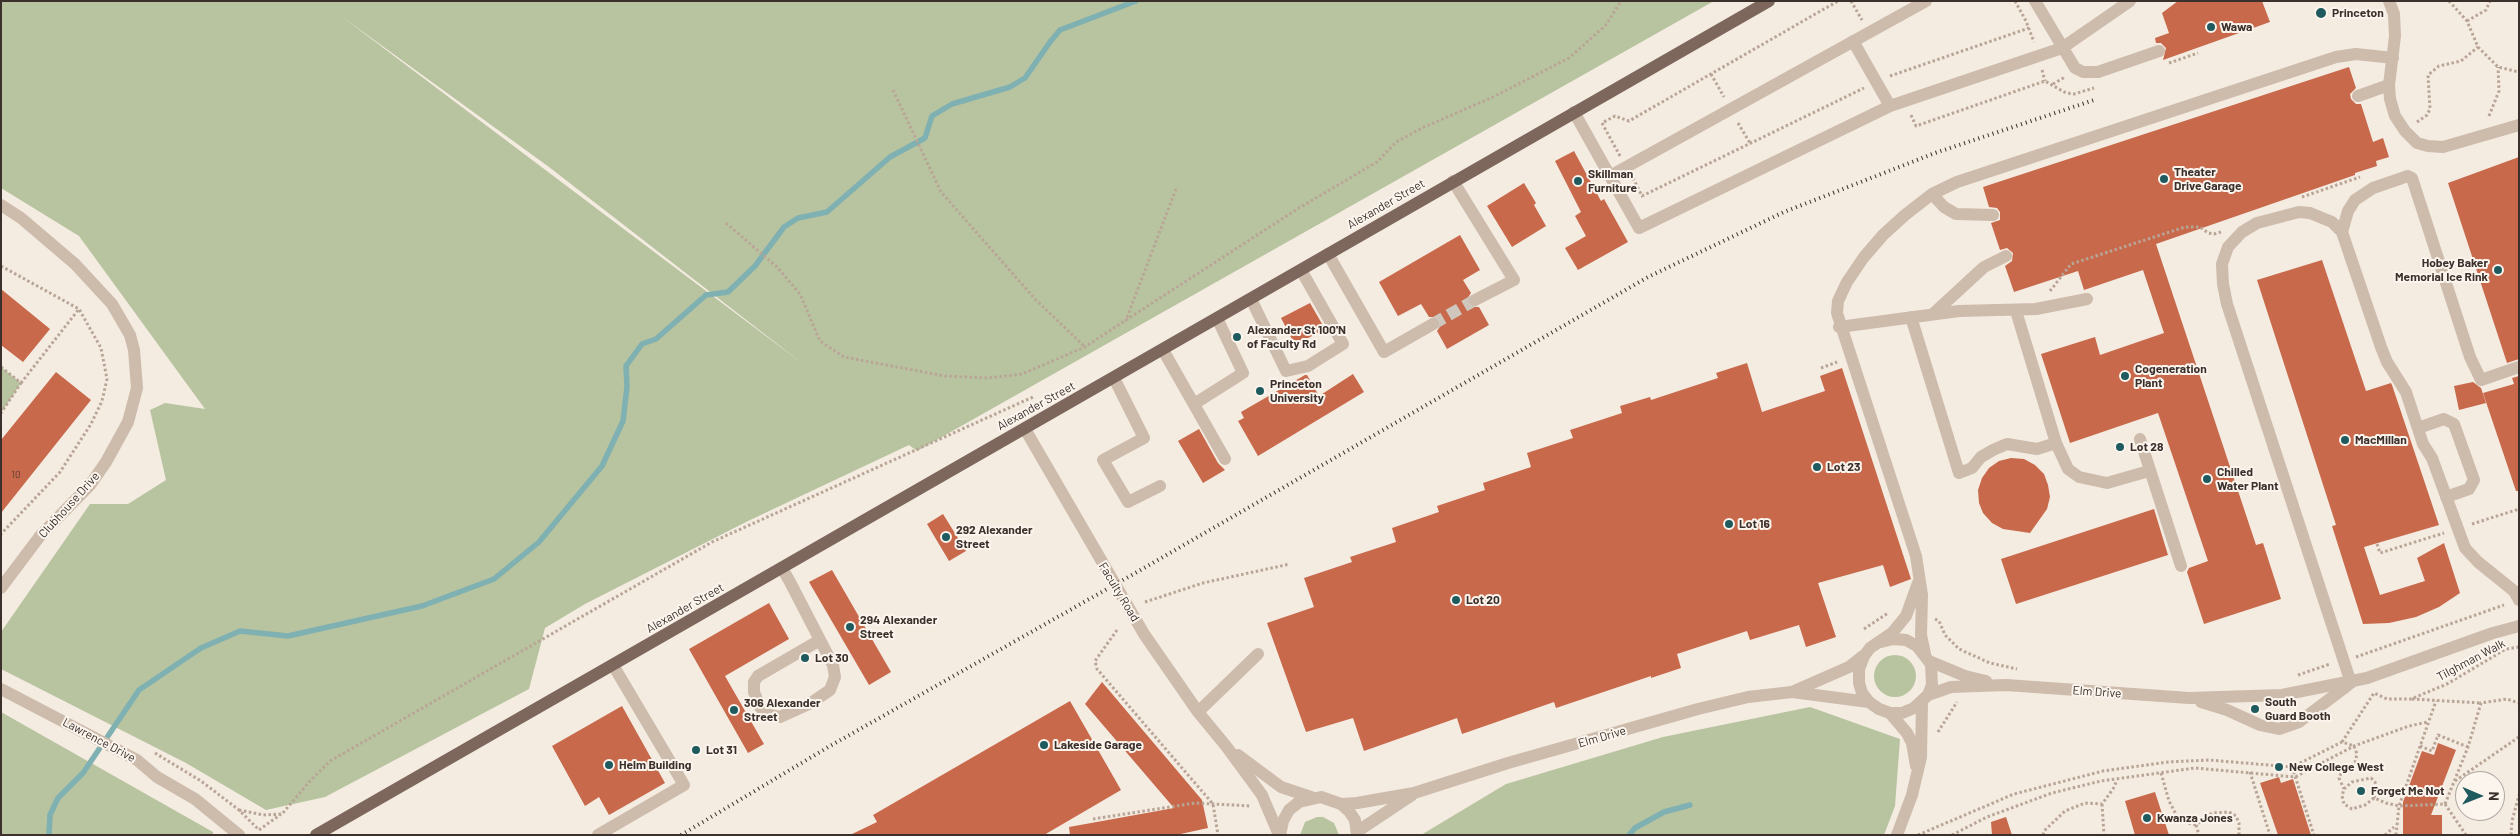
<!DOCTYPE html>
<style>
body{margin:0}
#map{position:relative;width:2520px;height:836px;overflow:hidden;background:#f4ebe1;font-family:Barlow,sans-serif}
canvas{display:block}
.frame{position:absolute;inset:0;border:2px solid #3b302b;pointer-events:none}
.north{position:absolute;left:2455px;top:771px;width:50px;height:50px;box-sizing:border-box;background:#fbf5ee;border:1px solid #aea6a0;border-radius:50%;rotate:91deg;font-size:14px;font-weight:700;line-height:20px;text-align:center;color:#3b302b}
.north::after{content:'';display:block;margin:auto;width:18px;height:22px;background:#1f5a5e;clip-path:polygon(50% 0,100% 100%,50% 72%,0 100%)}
</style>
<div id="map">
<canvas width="2520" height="836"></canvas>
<div class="frame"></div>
<div class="north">N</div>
</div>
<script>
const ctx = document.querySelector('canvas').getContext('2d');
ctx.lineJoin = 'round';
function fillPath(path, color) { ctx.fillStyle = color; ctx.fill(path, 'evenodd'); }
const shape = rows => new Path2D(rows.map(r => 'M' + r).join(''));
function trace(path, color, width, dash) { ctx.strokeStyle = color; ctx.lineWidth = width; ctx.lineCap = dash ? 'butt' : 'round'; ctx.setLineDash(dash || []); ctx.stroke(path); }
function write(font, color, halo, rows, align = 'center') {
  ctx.font = font + ' Barlow,sans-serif'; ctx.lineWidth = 4; ctx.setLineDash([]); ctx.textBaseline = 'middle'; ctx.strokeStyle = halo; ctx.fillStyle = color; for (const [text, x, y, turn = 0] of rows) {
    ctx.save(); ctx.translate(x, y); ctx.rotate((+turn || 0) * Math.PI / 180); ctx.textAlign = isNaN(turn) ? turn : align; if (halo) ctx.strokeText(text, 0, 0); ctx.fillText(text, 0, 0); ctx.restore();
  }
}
fillPath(shape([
 [1,1,1714,1,917,451,909,445,748,521,585,604,545,628,529,689,325,797,266,810,186,763,1,669,1,632,90,504,128,504,166,480,150,410,165,403,205,409,79,236,1,188],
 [341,16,549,167,803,364],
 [1,367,21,383,1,413],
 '1874 676a21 21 0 1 1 42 0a21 21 0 1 1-42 0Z',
 [1810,707,1900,739,1895,806,1884,835,1421,835,1506,784,1663,737],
 [1,712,213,832,213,835,1,835],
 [1317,817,1323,817,1334,823,1339,835,1300,835,1305,822]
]), '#b8c4a0');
trace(shape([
 [49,835,50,815,58,798,83,773,139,690,201,648,240,631,288,636,422,606,494,579,539,542,602,466,623,421,627,387,626,366,642,344,656,339,706,295,728,292,755,266,784,227,798,218,827,212,890,157,925,138,932,116,952,104,1010,87,1025,78,1050,42,1060,30,1136,1],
 [1629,835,1635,828,1664,812,1690,805]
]), '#7fb0b2', 5.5);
fillPath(shape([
 [2178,1,2262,1,2270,22,2163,60,2166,48,2161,43,2156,43,2155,38,2169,33,2162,13],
 [2349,67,2356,88,2350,94,2351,99,2356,104,2361,104,2373,142,2383,138,2389,157,2376,161,2377,166,2355,173,2355,175,2156,244,2256,545,2263,543,2281,599,2204,624,2187,572,2189,568,2208,561,2158,413,2070,443,2041,354,2095,337,2100,355,2164,333,2143,270,2084,290,2078,271,2014,292,2005,266,2012,261,2013,253,2007,248,2000,250,1991,223,2000,220,2000,212,1997,208,1989,207,1983,187],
 [1574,151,1601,201,1604,199,1628,242,1578,270,1565,248,1586,236,1575,216,1581,212,1555,161],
 [2519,157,2519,359,2507,363,2448,183],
 [1524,183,1536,203,1534,205,1546,226,1512,247,1487,206],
 [1460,235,1480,270,1463,280,1471,293,1467,299,1468,303,1471,307,1479,307,1489,325,1447,349,1437,331,1441,325,1437,317,1429,317,1421,304,1398,316,1379,282],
 [2322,260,2366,391,2391,383,2392,385,2439,525,2364,547,2380,595,2425,581,2417,558,2444,543,2460,593,2439,607,2416,617,2389,623,2363,624,2332,526,2336,525,2257,280],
 [1,289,50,329,23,362,1,345],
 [1310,303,1325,329,1295,345,1281,318],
 [1747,363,1762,412,1825,391,1820,376,1842,368,1911,579,1890,587,1883,565,1818,583,1836,637,1806,647,1799,625,1750,640,1747,631,1677,654,1681,668,1651,678,1651,676,1556,708,1554,702,1462,734,1457,718,1364,751,1353,718,1306,732,1267,623,1314,607,1304,578,1352,562,1350,557,1396,542,1392,528,1439,512,1437,506,1485,490,1483,483,1531,467,1527,453,1573,438,1570,430,1622,413,1620,406,1650,397,1651,400,1718,378,1716,373],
 [56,372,91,400,1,513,1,440],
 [1353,374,1364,392,1258,456,1238,421,1244,418,1241,412,1305,375,1307,375,1319,396],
 [2519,376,2519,491,2516,491,2483,393,2514,384,2512,378],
 [2473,382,2481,388,2486,403,2459,410,2454,386],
 [1199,429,1218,463,1225,470,1203,483,1178,441],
 [2011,458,2024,459,2035,465,2044,474,2048,485,2050,497,2047,509,2030,533,2003,529,1992,523,1983,513,1979,503,1978,490,1982,478,1989,468,1999,461],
 [2154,509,2168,555,2016,604,2001,559],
 [943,514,966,551,949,561,927,524],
 [832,570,891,672,869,685,809,582],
 [769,603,789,639,725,676,764,744,748,753,689,649],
 [1102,682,1202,800,1208,828,1176,835,1070,835,1069,827,1174,808,1085,704],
 [1070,701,1121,790,1044,835,850,835,877,822,873,815],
 [622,706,665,783,609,815,599,797,585,806,552,746],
 [2438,743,2456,750,2431,815,2442,815,2442,835,2403,835,2403,802,2422,751,2434,755],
 [2279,777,2281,783,2293,779,2311,835,2278,835,2260,783],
 [2155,792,2169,835,2135,835,2125,801],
 [2006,817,2012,835,1992,835,1991,822]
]), '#c8694b');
trace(shape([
 [1433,324,1475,300]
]), '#cfc6bd', 12, [12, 6]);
trace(shape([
 [1851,1,1862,20],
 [2015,1,2026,21,2034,42],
 [2449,1,2467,21,2478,47,2498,67,2519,72],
 [2467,21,2486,10,2490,1],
 [2169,63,2198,53],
 [2042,70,2045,81],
 [1711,74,1724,97],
 [1890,76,2029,28],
 [2053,84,2065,77],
 [893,90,941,192,1035,299,1085,347],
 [1911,115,1916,126,2045,81,2066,93,2074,94,2094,88],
 [2489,116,2499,91,2498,67],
 [2417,122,2427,115,2430,109,2428,75,2439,66,2461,61,2478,47],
 [1738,123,1750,143],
 [1620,156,1602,123,1615,116,1629,121,1838,1],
 [1633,178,1642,196,1864,88],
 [1176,189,1126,320,1299,208,1377,162,1396,142,1424,127,1491,98,1569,58,1606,25,1621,1],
 [2302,197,2360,177],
 [726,223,777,267,800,294,820,341,844,357,945,376,988,378,1022,374,1085,347,1126,320],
 [1,266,79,309,101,348,107,379,102,401,91,424,60,472,1,534],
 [2050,291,2071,264,2185,227,2200,227,2208,233,2214,234,2221,232],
 [1,367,21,383,1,413],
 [1821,368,1837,362],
 [21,383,79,309],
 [2472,524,2519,509],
 [2377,544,2380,553,2444,533],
 [1145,602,1203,583,1290,564],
 [1935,619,1939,621,1945,635,1959,649,1990,663,2017,669],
 [1864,629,1888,613],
 [1117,630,1095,661,1097,669,1213,804,1218,835],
 [2356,657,2504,605],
 [2298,675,2330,664],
 [2412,699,2481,703],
 [1938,732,1957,702],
 [2342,742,2374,693,2387,699,2411,699,2447,684,2506,649,2519,647],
 [2420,746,2432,751,2438,735,2468,747],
 [155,753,201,781,239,810,259,830,281,814],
 [2292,767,2314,835],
 [2250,772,2270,835],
 [2161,773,2169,801,2177,816,2184,822,2196,825,2212,813,2229,812,2236,816,2239,823,2239,835],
 [2455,781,2519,737],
 [2374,798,2365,805,2352,809,2344,804,2342,796,2344,789,2352,782,2371,778,2375,782,2377,788,2374,798,2386,803,2399,806,2445,804],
 [2102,804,2104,835],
 [2445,804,2468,747,2481,703,2507,699,2519,703],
 [2445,804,2466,835],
 [239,810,263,815,282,814,309,782,330,761,712,542,1033,397],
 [1093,819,1195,803,1251,806],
 [2196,825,2199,835],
 [1918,835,2014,794,2103,771,2168,762,2209,760,2292,767,2342,742,2354,746,2357,754,2355,762,2342,771,2339,778,2344,789],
 [1952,835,1987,817,2052,793,2101,781,2195,768,2295,777,2354,746,2409,726,2428,722],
 [2043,835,2044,831,2065,811,2085,803,2102,804,2113,789,2117,780],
 [2385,835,2394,827],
 [2396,835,2399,806,2436,701],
 [2511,835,2512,821,2519,795]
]), '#b9a596', 3, [2.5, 2.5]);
trace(shape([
 [2035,1,2075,68,2083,72,2098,72,2159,51],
 [2389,1,2394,14,2395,36,2389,85,2390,99,2395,116,2405,131,2417,143,2428,146,2443,147,2519,125],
 [1853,41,1890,106],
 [2358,96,2389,85],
 [1574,112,1639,228,1890,106,2062,48,2130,1],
 [1610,176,1926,1],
 [1453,181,1514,280,1475,300],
 [1932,194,1944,207,1956,214,1993,215],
 [1,205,21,218,75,264,112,304,130,335,134,350,137,388,128,422,106,462,90,485,40,536,1,588],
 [2342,232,2348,211,2355,200,2373,188,2408,176,2412,178,2470,357,2481,380,2519,367],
 [1328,254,1384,352,1433,324],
 [1251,299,1286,371,1308,366,1343,344,1301,270],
 [2016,311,2056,443,2068,469,2079,477,2107,483,2149,471],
 [1933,314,1984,267,2006,256],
 [1911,317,1959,473,1972,468,1981,457,1993,450,2007,444,2037,449,2056,443],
 [1839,327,1959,311,2036,309,2087,299],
 [1163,350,1225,459],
 [1114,378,1144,438,1103,460,1128,502,1160,486],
 [1194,404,1243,373,1217,318],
 [2418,428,2444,419,2454,424,2474,480,2469,489,2446,497],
 [1025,429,1144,634,1198,712,1226,746,1262,795,1279,835],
 [2140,439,2181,566],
 [782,568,790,582,820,640,833,665,835,677,830,690,811,703,780,717,767,714,760,707,754,692,754,682,758,676,820,640],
 [1881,642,1893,639,1906,640,1917,646,1931,664,1932,685,1928,695,1914,708,1902,713,1890,713,1879,709,1869,702,1862,693,1859,683,1859,669,1864,656,1870,648,1892,633,1906,616,1918,583],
 [1925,654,1921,635,1922,595,1916,556,1837,313,1838,301,1847,282,1864,257,1883,235,1905,215,1932,194,1957,182,2336,57,2356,54,2393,58],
 [1929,661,1965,676,1986,681],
 [2351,683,2227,304,2223,284,2222,264,2228,247,2242,232,2257,223,2299,212,2310,213,2332,222,2342,232,2381,347,2387,362,2406,392,2423,444,2432,458,2465,548,2478,562,2514,591,2519,600],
 [1,689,137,760,157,777,195,799,239,835],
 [1792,692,1849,667,1863,656],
 [1928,695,1951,687,2006,685,2189,698,2282,695,2367,678,2493,633,2519,626],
 [2201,702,2227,710,2260,725,2279,729,2299,722,2347,686],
 [1198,712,1258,654],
 [1890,713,1907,733,1912,743,1916,766],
 [1238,755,1281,787,1311,797],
 [1341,804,1357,803,1414,793,1508,763,1698,709,1748,697,1792,692,1869,702],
 [1358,831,1412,795],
 [598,835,684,785,613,665],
 [1280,835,1283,821,1289,810,1299,802,1321,797,1341,804,1349,811,1355,820,1357,835],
 [1897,835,1912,795,1921,757,1922,703]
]), '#cdbbac', 12);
trace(shape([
 [316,835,1769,1]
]), '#7d675c', 12);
trace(shape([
 [681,835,830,746,1130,576,1648,277,1784,212,1935,153,2094,100]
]), '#3b302b', 4, [1, 4]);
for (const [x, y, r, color] of [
 [2321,13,6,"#1f5a5e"],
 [2211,27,5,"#1f5a5e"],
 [2164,179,5,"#1f5a5e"],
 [1578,181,5,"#1f5a5e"],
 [2498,270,5,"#1f5a5e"],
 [1237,337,5,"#1f5a5e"],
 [2125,376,5,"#1f5a5e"],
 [1260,391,5,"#1f5a5e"],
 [2345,440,5,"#1f5a5e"],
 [2120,447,5,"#1f5a5e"],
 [1817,467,5,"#1f5a5e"],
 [2207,479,5,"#1f5a5e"],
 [1729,524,5,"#1f5a5e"],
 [946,537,5,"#1f5a5e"],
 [1456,600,5,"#1f5a5e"],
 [850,627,5,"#1f5a5e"],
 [805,658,5,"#1f5a5e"],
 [2255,709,5,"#1f5a5e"],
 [734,710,5,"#1f5a5e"],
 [1044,745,5,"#1f5a5e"],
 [696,750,5,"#1f5a5e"],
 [609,765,5,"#1f5a5e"],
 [2279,767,5,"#1f5a5e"],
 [2361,791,5,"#1f5a5e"],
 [2147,818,5,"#1f5a5e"]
]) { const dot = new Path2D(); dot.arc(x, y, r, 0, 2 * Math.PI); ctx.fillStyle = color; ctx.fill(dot); trace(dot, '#fbf5ee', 2); }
write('10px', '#5e3e33', null, [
 ["10",16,475]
]);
write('bold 12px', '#3b302b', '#fbf5ee', [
 ["Princeton",2332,13],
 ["Wawa",2221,27],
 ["Theater",2174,172],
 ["Drive Garage",2174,186],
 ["Skillman",1588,174],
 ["Furniture",1588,188],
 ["Hobey Baker",2488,263,"right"],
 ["Memorial Ice Rink",2488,277,"right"],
 ["Alexander St 100'N",1247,330],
 ["of Faculty Rd",1247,344],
 ["Cogeneration",2135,369],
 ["Plant",2135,383],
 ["Princeton",1270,384],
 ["University",1270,398],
 ["MacMillan",2355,440],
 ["Lot 28",2130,447],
 ["Lot 23",1827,467],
 ["Chilled",2217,472],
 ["Water Plant",2217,486],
 ["Lot 16",1739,524],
 ["292 Alexander",956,530],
 ["Street",956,544],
 ["Lot 20",1466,600],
 ["294 Alexander",860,620],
 ["Street",860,634],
 ["Lot 30",815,658],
 ["South",2265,702],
 ["Guard Booth",2265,716],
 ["306 Alexander",744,703],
 ["Street",744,717],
 ["Lakeside Garage",1054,745],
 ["Lot 31",706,750],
 ["Helm Building",619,765],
 ["New College West",2289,767],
 ["Forget Me Not",2371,791],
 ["Kwanza Jones",2157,818]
], 'left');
write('12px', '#3b302b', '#fbf5ee', [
 ["Alexander Street",1386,204,-30],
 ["Alexander Street",1036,406,-29],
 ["Clubhouse Drive",69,505,-48],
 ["Faculty Road",1119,592,59],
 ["Alexander Street",685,608,-30],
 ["Tilghman Walk",2471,660,-28],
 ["Elm Drive",2097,692,4],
 ["Elm Drive",1602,737,-16],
 ["Lawrence Drive",99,740,28]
]);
</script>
